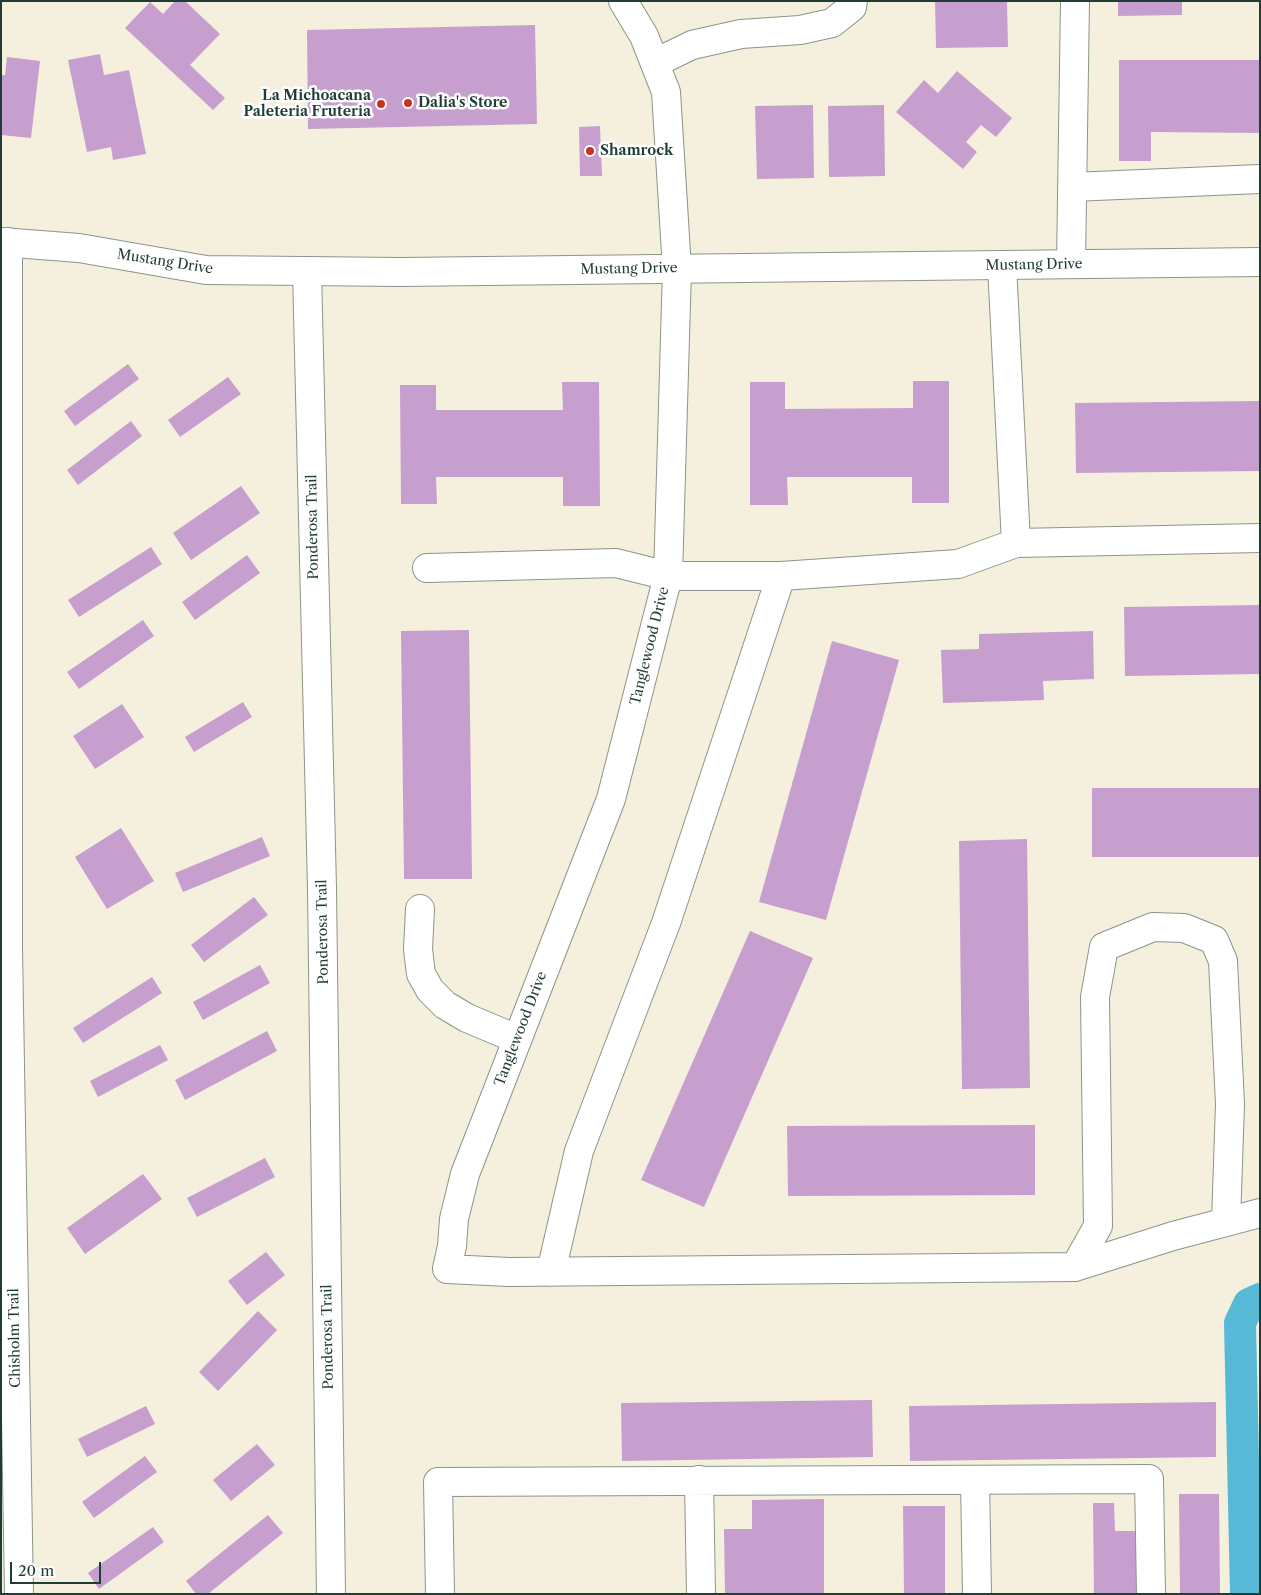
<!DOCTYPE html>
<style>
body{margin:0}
#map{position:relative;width:1261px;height:1595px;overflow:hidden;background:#f5efdd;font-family:"Libre Caslon Text",serif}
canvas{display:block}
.frame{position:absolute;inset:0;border:2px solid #1f3d34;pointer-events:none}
.scale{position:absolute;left:10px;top:1562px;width:91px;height:22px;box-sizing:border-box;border:2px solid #1f3d34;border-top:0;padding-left:6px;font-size:15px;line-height:18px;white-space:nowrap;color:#1f3d34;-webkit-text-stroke:4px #fff;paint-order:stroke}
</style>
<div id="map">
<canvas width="1261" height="1595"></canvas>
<div class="frame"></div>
<div class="scale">20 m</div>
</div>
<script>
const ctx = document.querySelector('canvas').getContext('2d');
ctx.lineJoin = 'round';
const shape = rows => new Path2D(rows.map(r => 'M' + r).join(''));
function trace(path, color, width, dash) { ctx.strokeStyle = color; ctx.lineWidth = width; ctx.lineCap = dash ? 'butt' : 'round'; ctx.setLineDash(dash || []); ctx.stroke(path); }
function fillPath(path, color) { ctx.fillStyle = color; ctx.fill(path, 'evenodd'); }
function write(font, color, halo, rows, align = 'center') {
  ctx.font = font + ' "Libre Caslon Text",serif'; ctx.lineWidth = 5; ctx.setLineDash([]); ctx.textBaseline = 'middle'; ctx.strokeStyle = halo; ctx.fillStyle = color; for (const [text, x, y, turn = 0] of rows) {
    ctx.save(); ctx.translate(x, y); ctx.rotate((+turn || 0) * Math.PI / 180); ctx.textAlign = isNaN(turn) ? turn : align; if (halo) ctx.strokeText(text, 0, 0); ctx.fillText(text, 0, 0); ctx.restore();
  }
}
trace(shape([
 [1246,1594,1240,1323,1249,1304,1260,1299]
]), '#58b9d7', 32);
fillPath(shape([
 [175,1,185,1,220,34,190,65,225,98,213,110,125,28,150,2,163,14],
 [935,1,1007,1,1008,47,936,48],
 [1118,1,1182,1,1182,15,1118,16],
 [535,25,537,124,308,129,307,30],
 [100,54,104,75,129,70,146,154,113,160,111,147,87,152,68,60],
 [7,57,40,61,31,138,1,135,1,75,5,75],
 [1119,60,1260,60,1260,133,1151,132,1151,161,1119,161],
 [957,71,1012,118,996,137,981,125,966,142,977,152,963,169,896,112,924,80,938,93],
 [813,105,814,178,757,179,755,106],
 [884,105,885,176,829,177,828,106],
 [600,126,602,176,580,176,579,127],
 [128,364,139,379,75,426,64,411],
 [228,377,241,394,180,437,168,420],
 [913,381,949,381,949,503,912,503,912,477,787,477,788,505,750,505,750,382,785,382,785,409,913,408],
 [562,382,599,382,600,506,563,506,563,477,436,477,437,504,401,504,400,385,436,385,436,410,563,410],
 [1260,401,1260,471,1076,473,1075,403],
 [131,421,142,436,78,485,67,470],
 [241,486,260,513,191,560,173,533],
 [151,547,162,564,79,617,68,600],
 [247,555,260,573,195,620,182,602],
 [1260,605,1260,674,1125,676,1124,607],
 [143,620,154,636,79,689,67,672],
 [469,630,472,879,404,879,401,631],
 [1093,631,1094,679,1043,681,1044,700,943,703,941,650,979,649,979,634],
 [832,641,899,660,826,920,759,902],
 [243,702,252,717,194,752,185,737],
 [122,704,144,737,95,769,73,736],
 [1092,788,1260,788,1260,857,1092,857],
 [121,828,154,881,107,909,75,857],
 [262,837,270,856,183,892,175,873],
 [1027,839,1030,1088,962,1089,959,841],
 [254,897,268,915,204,962,191,945],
 [750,931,813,958,704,1207,641,1180],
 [260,965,270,983,203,1020,193,1002],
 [152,977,162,993,83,1043,73,1028],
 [267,1031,277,1051,185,1100,175,1080],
 [160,1045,168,1060,98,1097,90,1081],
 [1035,1125,1035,1195,788,1196,787,1126],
 [265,1158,275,1177,197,1217,187,1198],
 [143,1174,162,1199,85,1254,67,1228],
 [266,1252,285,1275,247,1305,228,1281],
 [258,1311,277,1330,218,1391,199,1372],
 [872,1400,873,1457,622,1461,621,1403],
 [1216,1402,1216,1457,910,1461,909,1406],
 [146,1406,155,1424,87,1457,78,1439],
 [257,1444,275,1465,231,1501,213,1480],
 [145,1456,157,1472,94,1518,82,1502],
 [1179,1494,1219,1494,1220,1594,1180,1594],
 [824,1499,824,1594,725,1594,724,1529,752,1529,752,1500],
 [1093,1503,1114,1503,1115,1531,1136,1531,1137,1594,1094,1594],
 [903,1506,945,1506,945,1594,904,1594],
 [268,1515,283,1533,208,1594,196,1594,186,1581],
 [153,1527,164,1542,99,1589,88,1573]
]), '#c69fce');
const minor = shape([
 [623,1,644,36,666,92,677,269,668,576,611,799,465,1174,454,1219,452,1246,447,1269,509,1272,1075,1267,1173,1236,1260,1213],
 [655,63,692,45,741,34,800,30,832,23,852,7,853,1],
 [1072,187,1260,179],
 [8,242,8,948,19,1594],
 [1071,264,1075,1],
 [1002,265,1016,543],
 [307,271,322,888,331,1594],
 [427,568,616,563,668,576,781,576,958,564,1016,543,1260,538],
 [420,909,418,949,421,974,430,990,445,1005,467,1018,517,1039],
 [1075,1267,1098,1226,1095,997,1104,947,1153,927,1184,928,1214,940,1223,961,1230,1104,1226,1222],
 [551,1272,579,1151,666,923,781,576],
 [699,1480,701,1594],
 [975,1480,977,1594],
 [440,1594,438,1482,1149,1479,1151,1594]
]);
const major = shape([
 [1,242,79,248,206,270,400,272,1260,262]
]);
trace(minor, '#8a9688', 30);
trace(major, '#8a9688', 30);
trace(minor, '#fff', 28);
trace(major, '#fff', 28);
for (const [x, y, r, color] of [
 [408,103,5,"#c8321e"],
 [381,104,5,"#c8321e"],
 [590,151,5,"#c8321e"]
]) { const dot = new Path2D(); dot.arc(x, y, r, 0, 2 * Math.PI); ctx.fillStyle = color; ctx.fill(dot); trace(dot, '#fff', 2); }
write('bold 14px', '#1f3d34', '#fff', [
 ["La Michoacana",371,96,"right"],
 ["Paleteria Fruteria",371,112,"right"],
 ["Dalia's Store",418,103],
 ["Shamrock",600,151]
], 'left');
write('14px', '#1f3d34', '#fff', [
 ["Mustang Drive",165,262,9],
 ["Mustang Drive",1034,265,-1],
 ["Mustang Drive",629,269,-1],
 ["Ponderosa Trail",313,527,-91],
 ["Tanglewood Drive",650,646,-76],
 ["Ponderosa Trail",323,932,-91],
 ["Tanglewood Drive",521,1029,-69],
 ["Ponderosa Trail",328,1337,-91],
 ["Chisholm Trail",15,1338,-91]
]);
</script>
